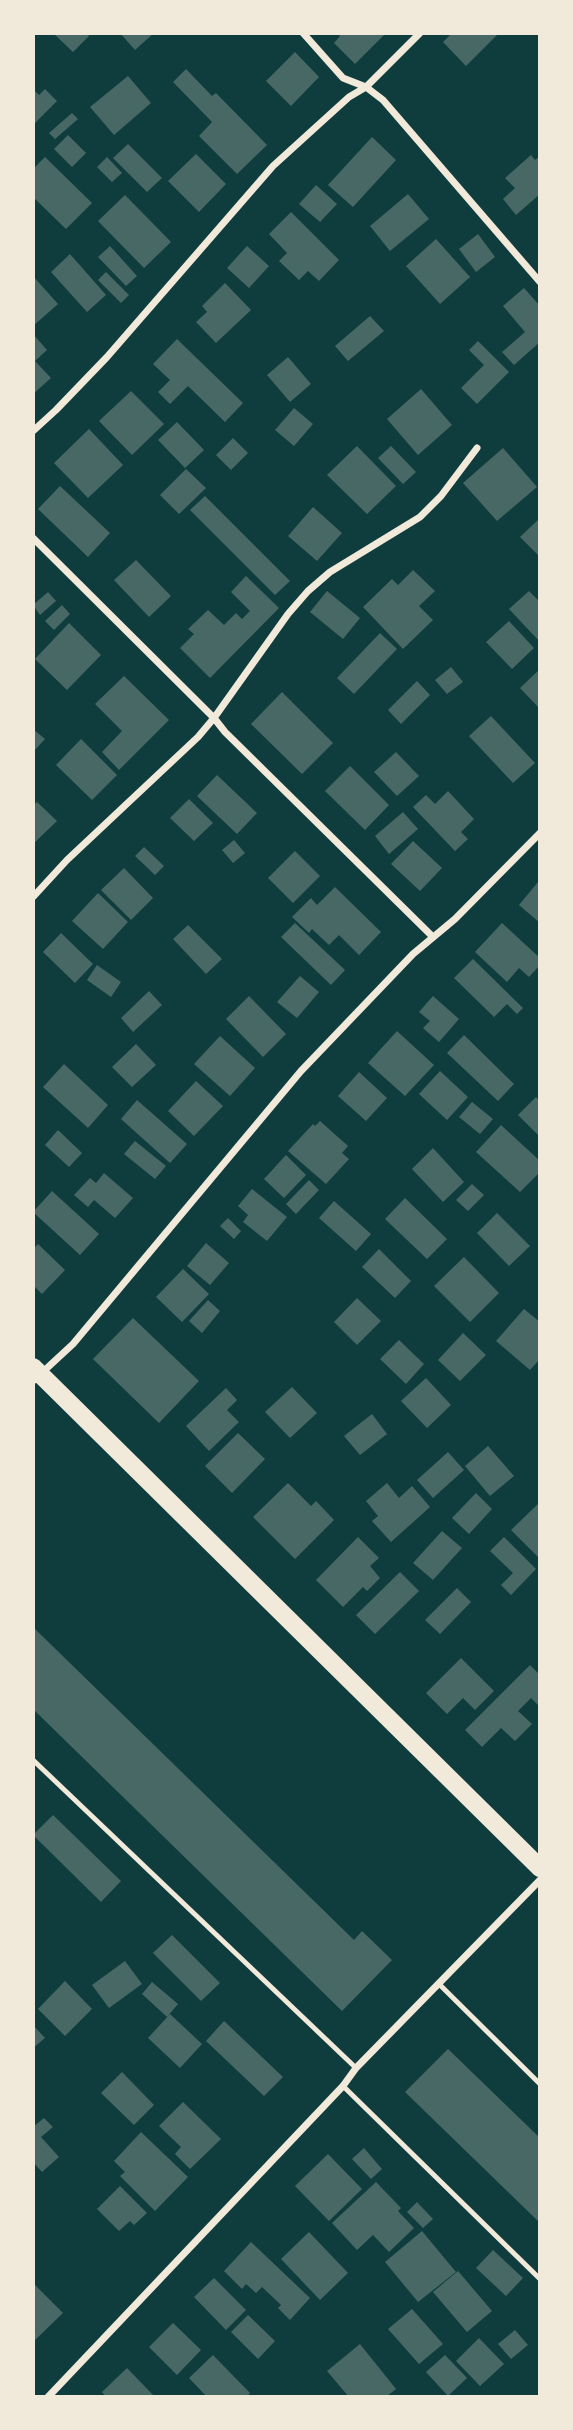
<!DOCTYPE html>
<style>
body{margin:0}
#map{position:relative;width:573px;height:2430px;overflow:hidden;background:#0f3d3e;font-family:"Fira Sans",sans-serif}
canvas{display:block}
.frame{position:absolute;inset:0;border:35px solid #f1e9da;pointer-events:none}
</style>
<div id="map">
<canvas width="573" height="2430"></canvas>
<div class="frame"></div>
</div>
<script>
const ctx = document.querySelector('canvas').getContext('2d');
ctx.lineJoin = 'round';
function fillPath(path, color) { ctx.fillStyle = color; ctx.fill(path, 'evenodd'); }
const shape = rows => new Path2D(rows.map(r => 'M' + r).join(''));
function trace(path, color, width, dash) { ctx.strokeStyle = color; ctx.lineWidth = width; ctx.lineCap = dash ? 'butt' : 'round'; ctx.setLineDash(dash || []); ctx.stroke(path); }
fillPath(shape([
 [53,33,87,33,89,36,73,52],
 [120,33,154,33,135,50],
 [337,33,386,33,355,64,334,43,340,36],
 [452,33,496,33,497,35,466,66,443,42],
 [295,52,319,77,291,106,266,81],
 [186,69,212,96,216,93,267,145,237,174,199,136,212,122,173,82],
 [128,76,151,103,114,135,90,107],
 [33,89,39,95,45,89,57,101,33,125],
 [72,113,78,119,55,139,49,133],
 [68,135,86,153,72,167,54,149],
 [372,137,396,160,353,207,328,185],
 [128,144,162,178,147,192,113,158],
 [196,154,226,184,199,212,168,181],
 [531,155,535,160,540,156,540,194,516,215,503,199,515,188,505,178],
 [45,157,92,203,66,229,33,197,33,169],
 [107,157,122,173,112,182,97,167],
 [316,185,337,204,320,222,299,204],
 [408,194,429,219,390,251,370,226],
 [125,195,171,242,144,268,98,221],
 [291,212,339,260,319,281,308,271,299,280,279,261,287,253,269,234],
 [478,234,495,257,476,272,459,249],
 [436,239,470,277,440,304,406,266],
 [110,246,137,276,126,286,98,257],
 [247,246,269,266,249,288,227,268],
 [70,254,106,295,87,312,51,272],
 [106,272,129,295,121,303,98,280],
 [33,276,58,304,33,326],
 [225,283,251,310,216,343,196,322,207,312,202,306],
 [524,288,540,306,540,342,514,365,502,352,525,332,503,306],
 [370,316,384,331,348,361,335,346],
 [33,334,47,350,35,361,51,378,33,394],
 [177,339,243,403,225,422,188,386,170,404,158,392,170,380,153,364],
 [478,341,509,372,477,404,461,388,484,365,469,350],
 [288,357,311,384,290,402,267,375],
 [421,389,452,425,418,455,387,419],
 [131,391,164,424,132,455,99,421],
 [294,408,313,424,294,446,275,430],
 [177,422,204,450,185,468,158,440],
 [89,429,123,465,88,498,54,463],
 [233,438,248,453,231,470,216,455],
 [357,446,396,486,367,514,327,475],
 [391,446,416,472,403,484,378,458],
 [503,448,537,487,497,521,463,483],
 [186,469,206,488,179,514,160,495],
 [60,486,110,533,88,557,38,509],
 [205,496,290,581,275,595,190,510],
 [313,507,342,533,317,561,288,536],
 [540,518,540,557,520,537],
 [136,560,171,596,149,617,114,580],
 [413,570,435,591,419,606,433,620,403,649,363,607,392,579,398,585],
 [246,576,279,608,210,678,180,648,194,634,188,629,208,610,224,625,236,613,242,619,250,611,231,592],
 [327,591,360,618,343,639,310,612],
 [529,591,540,602,540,642,509,609],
 [48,592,56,601,40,615,33,605],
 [62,605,70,614,54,630,45,621],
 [509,621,534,648,512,669,486,642],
 [69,623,101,655,67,690,35,659],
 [380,633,397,649,354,694,337,678],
 [451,667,463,682,447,694,435,680],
 [540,669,540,709,520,688],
 [124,676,169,720,119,770,102,752,122,731,95,704],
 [417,681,430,695,401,724,388,710],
 [282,692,333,743,302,774,251,724],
 [491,716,535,763,513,783,469,736],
 [33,729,45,739,33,752],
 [81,739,117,775,92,800,56,765],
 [396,752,419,776,397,796,374,772],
 [350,766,389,805,365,830,325,791],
 [217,775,257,813,237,834,197,796],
 [448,791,474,819,461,832,468,839,455,851,413,807,426,795,435,804],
 [189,799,213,823,194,841,170,818],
 [37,802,57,821,33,844,33,806],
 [403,812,418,829,389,854,375,836],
 [234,840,245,853,233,863,222,850],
 [413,841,442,868,420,891,391,864],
 [144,847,164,866,155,875,135,856],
 [295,851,320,876,293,903,268,878],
 [124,868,153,898,131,920,101,890],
 [538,882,540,884,540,923,519,905],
 [335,887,381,932,359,955,339,935,329,945,312,929,309,933,292,917,311,898,317,905],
 [98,893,128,922,103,949,72,921],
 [295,923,345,970,331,985,281,937],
 [502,923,540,958,540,965,529,977,519,968,507,982,475,952],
 [188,925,222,959,206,974,173,939],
 [61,933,93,964,75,983,43,952],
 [473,959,523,1008,517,1014,507,1004,494,1017,454,978],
 [97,965,121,982,111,997,87,980],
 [300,976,319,992,297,1018,277,1002],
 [149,991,162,1005,133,1032,121,1018],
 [249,996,286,1034,263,1057,226,1019],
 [433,996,459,1019,439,1042,423,1028,430,1021,419,1012],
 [397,1031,434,1065,405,1096,368,1063],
 [464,1035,514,1084,498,1101,447,1053],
 [220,1036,255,1068,230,1096,194,1064],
 [136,1044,156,1065,132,1087,112,1067],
 [64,1064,108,1105,88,1128,43,1087],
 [440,1071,468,1097,447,1120,419,1094],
 [359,1072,387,1098,366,1121,338,1096],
 [196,1081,223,1106,194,1136,168,1111],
 [536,1097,540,1101,540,1137,518,1115],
 [137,1100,187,1144,170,1163,121,1119],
 [472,1102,493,1119,480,1134,459,1117],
 [320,1121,348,1146,342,1153,349,1159,326,1184,288,1151,313,1124,315,1126],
 [501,1125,540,1161,540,1172,520,1192,476,1152],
 [58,1130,82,1153,69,1167,45,1145],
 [135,1141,166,1166,155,1179,124,1154],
 [433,1148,464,1182,443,1202,412,1169],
 [286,1155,306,1175,284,1198,264,1179],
 [104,1173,133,1198,115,1218,94,1200,88,1207,74,1195,90,1178,96,1183],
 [309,1180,319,1190,296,1214,286,1204],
 [472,1184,484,1195,468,1211,456,1200],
 [252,1189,287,1217,267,1241,243,1222,248,1215,238,1206],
 [52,1191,99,1234,80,1255,33,1212],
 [405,1198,447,1239,427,1259,385,1219],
 [334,1201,371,1234,356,1251,319,1218],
 [497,1213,530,1246,509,1266,477,1233],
 [228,1218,241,1231,234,1239,220,1226],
 [206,1243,229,1263,210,1285,187,1266],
 [38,1244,65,1270,42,1294,33,1285,33,1249],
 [379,1249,411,1281,395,1298,362,1267],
 [464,1257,499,1293,470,1322,434,1286],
 [183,1269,209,1294,182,1322,156,1297],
 [357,1298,381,1321,357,1345,334,1322],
 [208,1300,220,1311,202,1333,189,1321],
 [524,1309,540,1322,540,1359,530,1370,496,1341],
 [133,1318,199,1381,159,1423,93,1359],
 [463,1333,486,1355,460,1381,438,1360],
 [399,1340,424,1364,406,1384,380,1359],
 [426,1378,451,1405,427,1428,401,1401],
 [292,1387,317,1413,290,1438,265,1412],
 [226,1388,237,1400,227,1410,239,1422,209,1451,186,1426],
 [372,1414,387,1434,360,1455,344,1436],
 [238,1433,265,1459,232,1493,205,1466],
 [488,1446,514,1476,490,1496,465,1466],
 [448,1452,464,1470,433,1498,417,1480],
 [288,1483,311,1506,316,1501,334,1520,295,1559,253,1517],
 [387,1483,399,1498,412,1486,430,1507,391,1542,372,1521,378,1516,366,1501],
 [476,1493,492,1509,469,1534,452,1518],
 [540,1502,540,1559,511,1530],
 [442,1531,462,1548,433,1580,413,1563],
 [358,1537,379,1558,370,1566,380,1578,367,1591,363,1587,343,1607,316,1580],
 [504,1537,536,1569,511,1595,501,1585,513,1573,490,1551],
 [400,1572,419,1591,375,1634,356,1615],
 [457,1588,471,1602,440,1634,425,1620],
 [33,1627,354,1940,362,1931,392,1960,342,2011,33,1709],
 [461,1658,494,1691,475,1710,463,1698,447,1714,426,1693],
 [530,1665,540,1675,540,1707,531,1698,518,1711,532,1724,515,1741,501,1728,482,1747,465,1730],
 [53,1815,121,1881,101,1902,33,1835],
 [172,1935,220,1983,201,2001,153,1953],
 [125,1961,142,1984,109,2008,92,1985],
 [65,1981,92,2009,65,2036,38,2009],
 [152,1982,178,2004,167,2017,142,1994],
 [170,2014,202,2044,180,2068,148,2038],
 [224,2021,283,2077,264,2096,206,2041],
 [33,2025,45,2038,33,2048],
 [448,2049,540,2138,540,2223,405,2092],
 [122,2072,154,2105,134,2125,101,2093],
 [183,2102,221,2139,190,2169,175,2154,181,2147,159,2126],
 [44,2118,53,2127,41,2137,59,2157,42,2172,33,2162,33,2127],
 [141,2132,188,2177,155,2211,120,2176,125,2172,114,2161],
 [364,2148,382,2169,371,2179,352,2159],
 [328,2154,362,2189,329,2221,295,2186],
 [376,2182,401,2208,398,2211,414,2228,389,2252,373,2235,357,2250,332,2223],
 [120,2186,147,2213,134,2225,130,2221,119,2231,97,2209],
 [417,2202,433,2219,423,2228,407,2212],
 [422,2231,456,2272,418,2302,385,2262],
 [309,2232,348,2273,320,2300,281,2259],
 [251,2242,310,2298,290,2320,278,2308,281,2305,262,2287,256,2293,246,2284,242,2289,224,2271],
 [493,2250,523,2278,506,2296,476,2268],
 [458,2271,492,2311,467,2332,433,2292],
 [214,2278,246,2310,226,2330,194,2297],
 [33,2283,63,2313,33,2342],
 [412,2309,443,2344,419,2364,388,2329],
 [248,2315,275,2341,258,2359,231,2332],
 [173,2323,201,2350,177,2375,149,2347],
 [515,2330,528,2345,511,2359,498,2344],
 [479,2338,504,2364,480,2386,456,2361],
 [360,2344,396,2389,386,2397,349,2397,327,2371],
 [213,2355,250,2393,247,2397,207,2397,189,2378],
 [445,2355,467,2378,448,2396,426,2372],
 [127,2368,155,2397,106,2397,102,2392]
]), '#486865');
trace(shape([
 [33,1760,356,2068],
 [438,1983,540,2084],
 [343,2086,540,2279]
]), '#f1e9da', 5);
trace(shape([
 [303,33,343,78,366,87,383,100,540,282],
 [33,431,56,410,107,357,273,166,349,97,366,87,420,33],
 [33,538,214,718,225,732,433,937],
 [33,897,67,860,198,737,214,718,288,614,308,591,330,572,420,517,441,496,477,448],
 [33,1381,73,1344,301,1071,413,954,455,919,540,833],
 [48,2397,343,2086,356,2068,540,1880]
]), '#f1e9da', 7);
trace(shape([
 [33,1367,540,1868]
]), '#f1e9da', 18);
</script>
